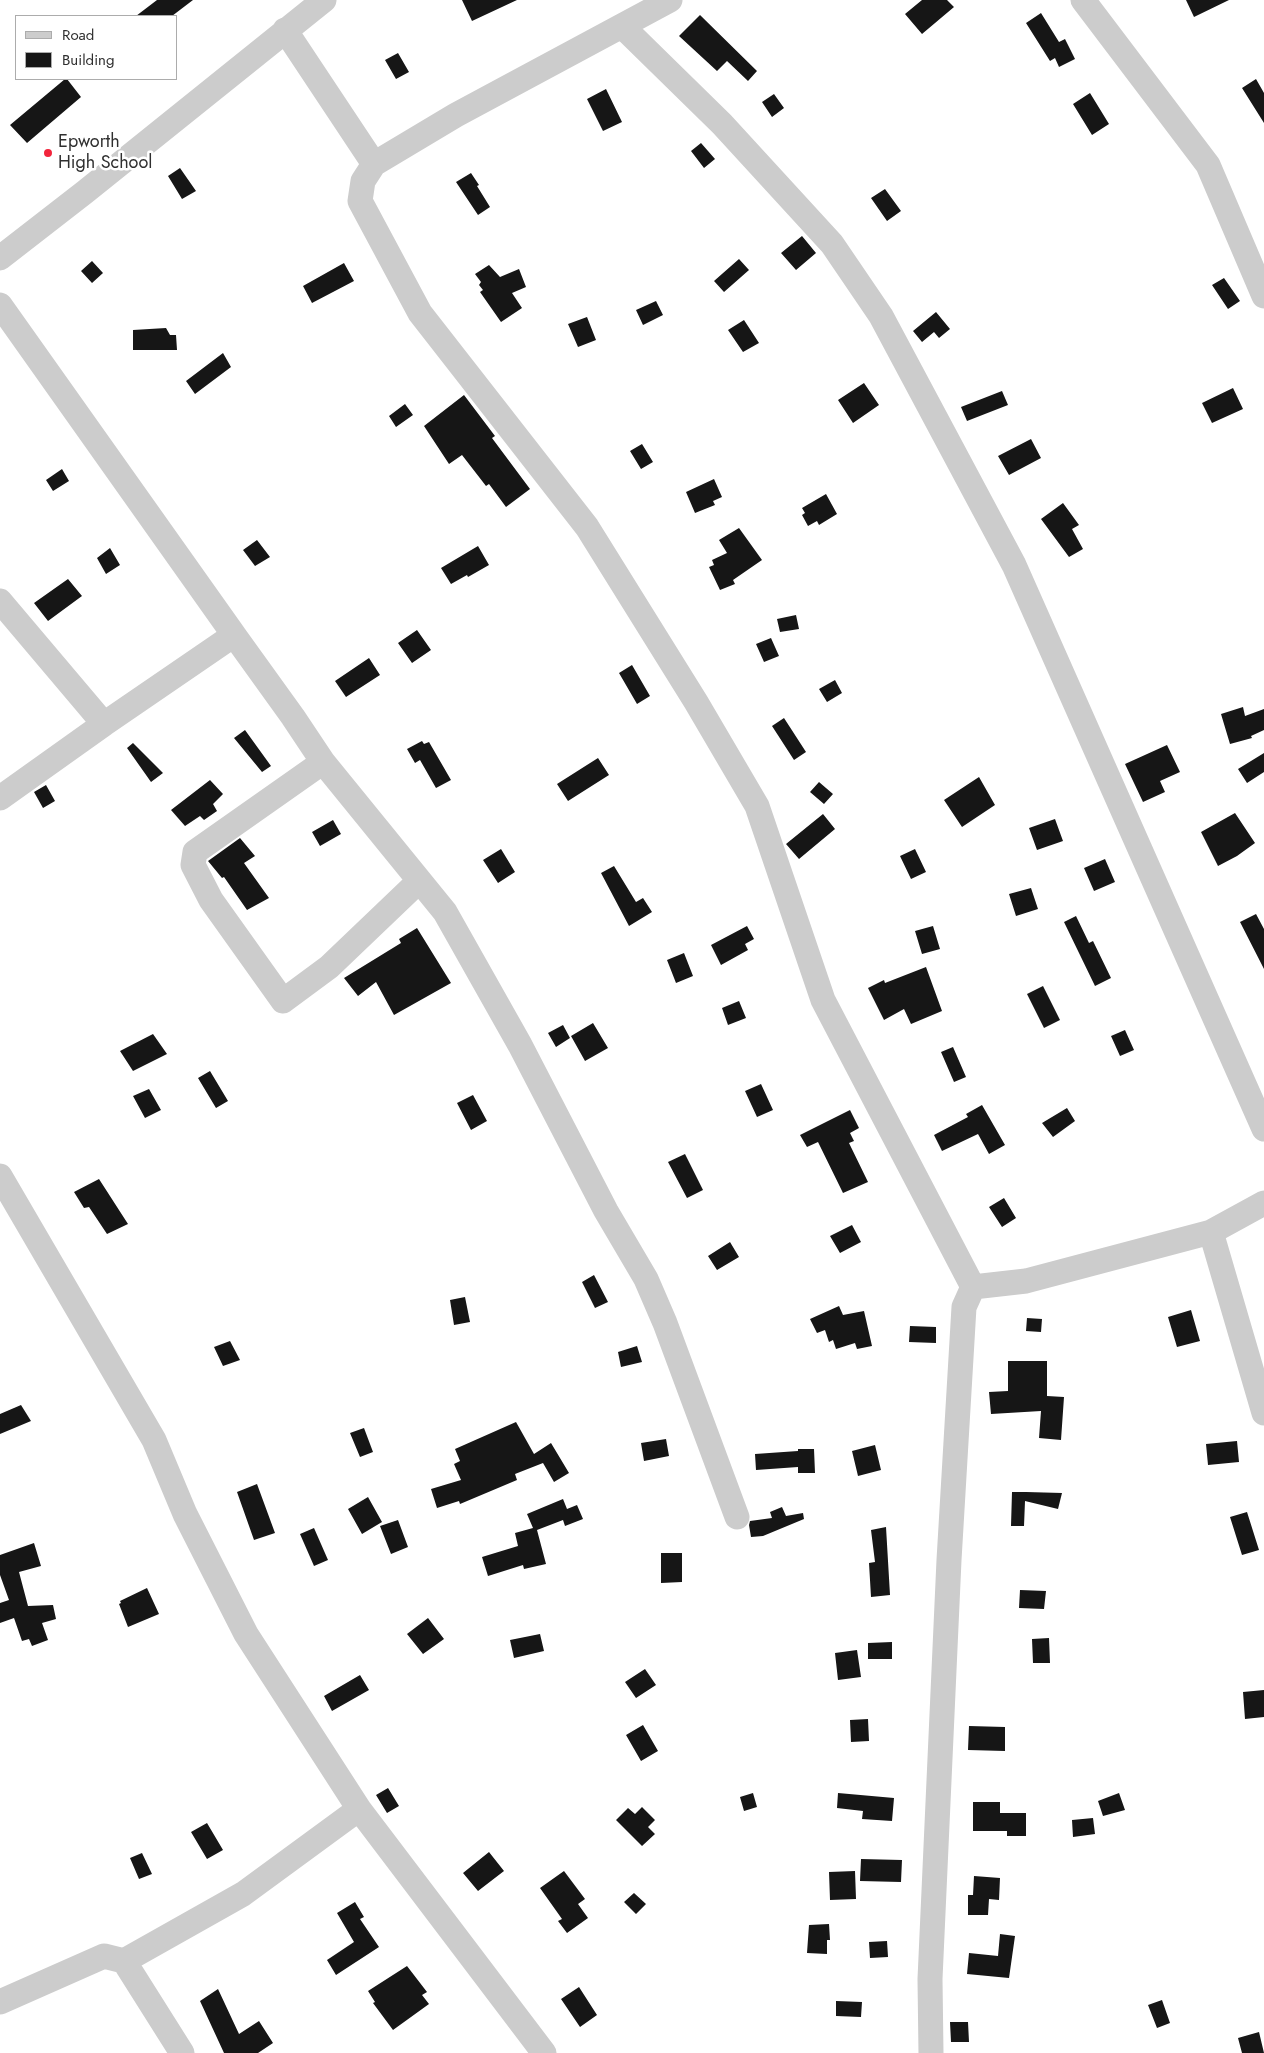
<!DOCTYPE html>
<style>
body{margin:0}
#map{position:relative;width:1264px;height:2053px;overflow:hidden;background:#fff;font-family:Jost,sans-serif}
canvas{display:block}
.legend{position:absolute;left:15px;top:15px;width:162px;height:65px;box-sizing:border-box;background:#fff;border:1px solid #acacac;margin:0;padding:6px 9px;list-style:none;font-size:15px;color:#2f2f2f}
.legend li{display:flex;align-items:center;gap:10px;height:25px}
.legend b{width:25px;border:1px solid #acacac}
</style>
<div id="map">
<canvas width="1264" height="2053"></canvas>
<ul class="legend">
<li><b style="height:6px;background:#ccc"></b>Road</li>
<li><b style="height:14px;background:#161616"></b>Building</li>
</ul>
</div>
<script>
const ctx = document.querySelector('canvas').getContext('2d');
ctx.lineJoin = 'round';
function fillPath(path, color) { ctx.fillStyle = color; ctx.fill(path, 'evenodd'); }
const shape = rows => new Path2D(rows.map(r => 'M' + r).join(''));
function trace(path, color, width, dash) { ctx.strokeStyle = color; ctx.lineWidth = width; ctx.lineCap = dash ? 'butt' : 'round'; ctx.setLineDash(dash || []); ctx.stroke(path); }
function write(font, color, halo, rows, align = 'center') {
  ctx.font = font + ' Jost,sans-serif'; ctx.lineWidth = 5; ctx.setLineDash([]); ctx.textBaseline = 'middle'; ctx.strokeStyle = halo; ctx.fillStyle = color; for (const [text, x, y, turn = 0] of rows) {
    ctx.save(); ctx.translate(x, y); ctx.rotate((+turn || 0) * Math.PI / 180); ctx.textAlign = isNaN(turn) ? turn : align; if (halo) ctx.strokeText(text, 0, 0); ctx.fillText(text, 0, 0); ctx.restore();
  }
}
fillPath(shape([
 [157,0,193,0,172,16,136,16],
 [462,0,517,0,472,21],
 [922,0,947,0,954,7,922,34,905,14],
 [1186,0,1229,0,1194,17],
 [1041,13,1059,42,1065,39,1075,59,1059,67,1055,58,1050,61,1026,23],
 [700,15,757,71,748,81,727,61,717,71,679,36],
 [398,53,409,72,396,79,385,60],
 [65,79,67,79,81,97,27,143,10,125],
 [1256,79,1264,93,1264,123,1242,88],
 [606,89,622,122,603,131,587,99],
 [1090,93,1109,124,1092,135,1073,104],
 [774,94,784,108,772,117,762,102],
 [701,143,715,159,704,168,691,151],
 [180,168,196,191,182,199,168,176],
 [471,173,479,185,477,186,490,207,478,215,456,182],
 [885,189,901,211,887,221,871,198],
 [802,236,816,253,796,270,781,253],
 [739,259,749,270,724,292,714,281],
 [92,261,103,273,92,283,81,271],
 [344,263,354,281,312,303,303,286],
 [489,265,500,277,519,269,526,287,512,293,522,308,501,322,480,292,483,290,479,285,481,282,475,274],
 [1224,278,1240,301,1228,309,1212,285],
 [656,301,663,315,643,325,636,310],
 [936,312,950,329,939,338,934,332,922,342,913,331],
 [587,317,596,340,578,347,568,324],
 [744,320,759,343,743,352,728,330],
 [166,328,170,335,176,335,177,350,133,350,133,330],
 [223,353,231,367,195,394,186,381],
 [864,383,879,405,853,423,838,400],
 [1233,388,1243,409,1212,423,1202,403],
 [1002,391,1008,405,967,421,961,407],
 [464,395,495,436,492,438,530,489,506,507,489,484,486,486,462,455,449,464,424,426],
 [405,404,413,415,396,427,389,416],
 [1031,439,1041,458,1009,475,998,456],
 [642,444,653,462,641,469,630,451],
 [62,469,69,481,53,491,46,480],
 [714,479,722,497,713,501,715,505,695,513,686,492],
 [826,494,837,514,819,525,817,521,808,526,802,515,805,513,802,508],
 [1063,503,1079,525,1072,529,1083,549,1069,557,1041,519],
 [739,528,762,560,733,580,735,584,720,590,709,567,714,565,712,560,727,553,719,540],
 [257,540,270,557,255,566,243,550],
 [478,546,489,565,468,577,467,575,451,584,441,568],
 [110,548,120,565,106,574,97,558],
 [68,579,82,596,48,621,34,603],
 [796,615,799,629,780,632,777,619],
 [417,630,431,650,412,663,398,643],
 [771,638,779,656,764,662,756,644],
 [369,658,380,675,346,697,335,681],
 [632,665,650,696,637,704,619,673],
 [835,680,842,693,827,702,819,689],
 [1243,707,1245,716,1264,709,1264,730,1251,736,1252,738,1230,744,1221,714],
 [784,718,806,752,794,760,772,726],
 [245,730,271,766,262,772,234,738],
 [422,741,424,744,429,742,451,780,436,788,420,760,415,763,407,749],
 [133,743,163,773,151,782,127,748],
 [1167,745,1180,772,1160,781,1165,792,1143,802,1125,764],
 [1264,753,1264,772,1247,783,1238,769],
 [598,758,609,775,568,801,557,784],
 [979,777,995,805,962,827,944,800],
 [210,780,223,794,213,804,217,811,204,820,200,816,185,826,171,810],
 [819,782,833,794,824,804,810,792],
 [46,785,55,801,43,808,34,792],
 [1235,813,1255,843,1237,856,1218,866,1201,832],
 [823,814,835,829,799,859,786,844],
 [1055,819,1063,841,1037,850,1029,828],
 [333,820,341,834,320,846,312,832],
 [240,838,255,856,244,863,269,898,247,910,224,877,222,878,208,861],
 [501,849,515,872,498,883,483,860],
 [915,849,926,872,911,879,900,856],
 [1105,859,1115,882,1094,891,1084,868],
 [614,866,636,902,643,898,652,912,629,926,601,873],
 [1031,888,1038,909,1016,916,1009,894],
 [1256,914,1264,929,1264,969,1240,922],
 [1076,916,1089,943,1093,941,1111,978,1095,986,1064,922],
 [747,926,754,939,745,944,748,950,721,965,711,945],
 [933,926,940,949,922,954,915,931],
 [417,928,451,983,394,1015,376,982,358,996,344,978,401,943,399,939],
 [684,953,693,976,676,983,667,960],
 [926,967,942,1011,911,1024,904,1009,884,1020,868,988,884,980,885,983],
 [1043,986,1060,1020,1044,1028,1027,994],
 [739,1001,746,1018,728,1025,722,1008],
 [593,1023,608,1048,585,1061,571,1036],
 [563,1025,570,1038,556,1047,548,1033],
 [1125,1030,1134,1050,1120,1056,1111,1036],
 [153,1034,167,1054,133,1071,120,1051],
 [953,1047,966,1077,954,1082,941,1052],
 [210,1071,228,1101,216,1108,198,1078],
 [761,1084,773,1110,757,1117,745,1091],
 [149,1089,161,1110,145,1118,133,1096],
 [473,1095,487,1121,471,1130,457,1103],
 [982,1105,1005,1145,989,1154,978,1134,942,1151,934,1135,968,1117,966,1114],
 [1067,1108,1075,1121,1053,1137,1042,1123],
 [850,1110,859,1128,850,1133,854,1141,849,1143,868,1182,843,1193,818,1142,807,1147,800,1135],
 [685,1154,703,1190,687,1198,668,1162],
 [99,1179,128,1224,107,1234,89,1207,84,1208,74,1192],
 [1004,1198,1016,1218,1002,1227,989,1207],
 [852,1225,861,1242,840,1253,830,1236],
 [730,1242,739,1257,717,1270,708,1256],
 [594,1275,608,1302,595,1308,582,1282],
 [465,1297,470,1322,454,1325,450,1300],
 [839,1306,843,1315,864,1311,872,1346,857,1349,855,1343,836,1349,833,1340,829,1342,825,1330,817,1333,810,1319],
 [1191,1310,1200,1341,1177,1347,1168,1317],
 [1027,1318,1042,1319,1041,1332,1026,1331],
 [910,1326,936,1327,936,1343,909,1342],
 [230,1341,240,1360,223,1366,214,1347],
 [637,1346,642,1362,621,1367,618,1352],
 [1008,1361,1047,1361,1047,1396,1064,1397,1061,1440,1039,1438,1041,1411,991,1414,989,1392,1008,1391],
 [21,1405,31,1421,0,1434,0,1414],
 [516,1422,534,1454,551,1443,569,1473,554,1482,543,1463,515,1474,517,1480,460,1504,459,1501,437,1508,431,1489,461,1480,454,1464,460,1461,455,1449],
 [364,1428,373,1452,360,1457,350,1433],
 [666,1439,669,1456,644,1461,641,1443],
 [1237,1441,1239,1462,1208,1465,1206,1444],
 [875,1445,881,1470,858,1476,852,1451],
 [798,1449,814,1449,815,1473,798,1473,798,1467,756,1470,755,1454,798,1451],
 [257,1484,275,1533,254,1540,237,1492],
 [1012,1492,1026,1492,1062,1493,1058,1509,1025,1501,1024,1526,1011,1526],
 [368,1497,382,1522,362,1534,348,1509],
 [563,1499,567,1509,577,1505,583,1519,565,1526,563,1520,537,1530,546,1564,524,1569,523,1565,488,1576,482,1557,518,1546,515,1533,533,1528,527,1514],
 [782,1507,786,1516,803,1513,804,1519,763,1536,751,1537,749,1525,750,1521,772,1518,770,1512],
 [1247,1512,1259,1550,1242,1555,1230,1517],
 [398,1520,408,1547,391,1554,380,1526],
 [886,1527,890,1595,871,1597,869,1563,875,1562,871,1530],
 [314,1528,328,1560,314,1566,300,1534],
 [34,1543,41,1566,19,1572,28,1606,53,1605,56,1619,42,1623,48,1640,32,1646,29,1639,22,1641,14,1618,0,1623,0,1603,9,1600,0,1575,0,1555],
 [661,1553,682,1553,682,1582,661,1583],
 [147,1588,159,1614,128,1627,119,1604,121,1603,120,1601],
 [1020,1590,1046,1591,1044,1609,1019,1608],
 [428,1618,444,1639,423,1654,407,1634],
 [540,1634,544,1651,514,1658,510,1640],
 [1049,1638,1050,1663,1033,1663,1032,1639],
 [892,1642,892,1659,868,1659,868,1643],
 [857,1650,861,1677,838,1680,835,1653],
 [645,1669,656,1685,636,1698,625,1682],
 [360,1675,369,1690,332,1711,324,1696],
 [1264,1690,1264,1717,1245,1719,1243,1692],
 [868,1719,869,1741,851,1742,850,1720],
 [643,1725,658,1751,641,1761,626,1735],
 [969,1726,1005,1727,1005,1751,968,1750],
 [388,1788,399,1806,387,1813,376,1795],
 [753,1793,757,1807,744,1811,740,1797],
 [838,1793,894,1798,892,1821,862,1819,863,1811,837,1808],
 [1119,1793,1125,1810,1103,1816,1098,1801],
 [973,1802,1000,1802,1000,1813,1026,1813,1026,1836,1007,1836,1007,1831,973,1831],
 [642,1807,655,1820,648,1827,655,1834,642,1846,616,1820,628,1808,635,1814],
 [1093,1818,1095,1834,1073,1837,1072,1820],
 [207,1823,223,1850,207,1859,191,1832],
 [489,1852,504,1871,478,1891,463,1873],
 [142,1853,152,1874,139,1879,130,1858],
 [861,1859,902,1860,901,1882,860,1881],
 [564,1871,585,1899,578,1904,588,1918,567,1933,558,1921,562,1919,540,1888],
 [855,1871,856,1899,830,1900,829,1872],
 [974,1876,1000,1878,999,1900,989,1899,988,1915,968,1915,968,1895,973,1895],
 [634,1893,646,1904,636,1914,624,1902],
 [355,1902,364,1917,360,1919,379,1947,336,1975,327,1960,354,1942,337,1913],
 [829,1924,830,1940,827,1940,827,1954,807,1953,809,1925],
 [1000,1934,1015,1936,1009,1978,967,1974,969,1953,998,1956],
 [887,1941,888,1957,870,1958,869,1942],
 [407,1966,427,1992,422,1995,429,2004,393,2030,373,2003,375,2002,368,1991],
 [579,1987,597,2015,580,2027,561,1999],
 [218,1989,239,2034,259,2021,273,2043,258,2053,224,2053,200,2001],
 [1162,2000,1170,2023,1157,2028,1148,2005],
 [836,2001,862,2002,861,2017,836,2016],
 [950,2022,968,2022,969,2042,951,2042],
 [1259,2032,1264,2053,1242,2053,1238,2038]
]), '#161616');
trace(shape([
 [670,0,456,115,374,164,363,181,360,201,420,313,587,527,696,702,757,806,823,1000,973,1287,964,1307,949,1560,930,1979,931,2053],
 [1083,0,1208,165,1264,296],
 [623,27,722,124,832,244,881,316,1014,565,1264,1129],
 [285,30,374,164],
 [0,258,85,192,324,0],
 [0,305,234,635,104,724,0,601],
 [234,635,293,717,323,762,445,912,520,1045,606,1211,646,1279,665,1323,737,1517],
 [323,762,195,852,193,865,211,900,283,1001,329,967,419,881],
 [0,798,104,724],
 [0,1176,154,1440,185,1514,246,1634,359,1809,544,2053],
 [1264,1203,1211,1232,1264,1413],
 [973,1287,1026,1281,1211,1232],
 [124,1961,182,2053],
 [0,2002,104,1956,124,1961,243,1894,359,1809]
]), '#ccc', 25);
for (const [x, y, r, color] of [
 [48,153,5,"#f2253c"]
]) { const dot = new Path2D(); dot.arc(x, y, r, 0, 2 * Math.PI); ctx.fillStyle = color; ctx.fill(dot); trace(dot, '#fff', 2); }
write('18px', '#2f2f2f', '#fff', [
 ["Epworth",58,143],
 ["High School",58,164]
], 'left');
</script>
